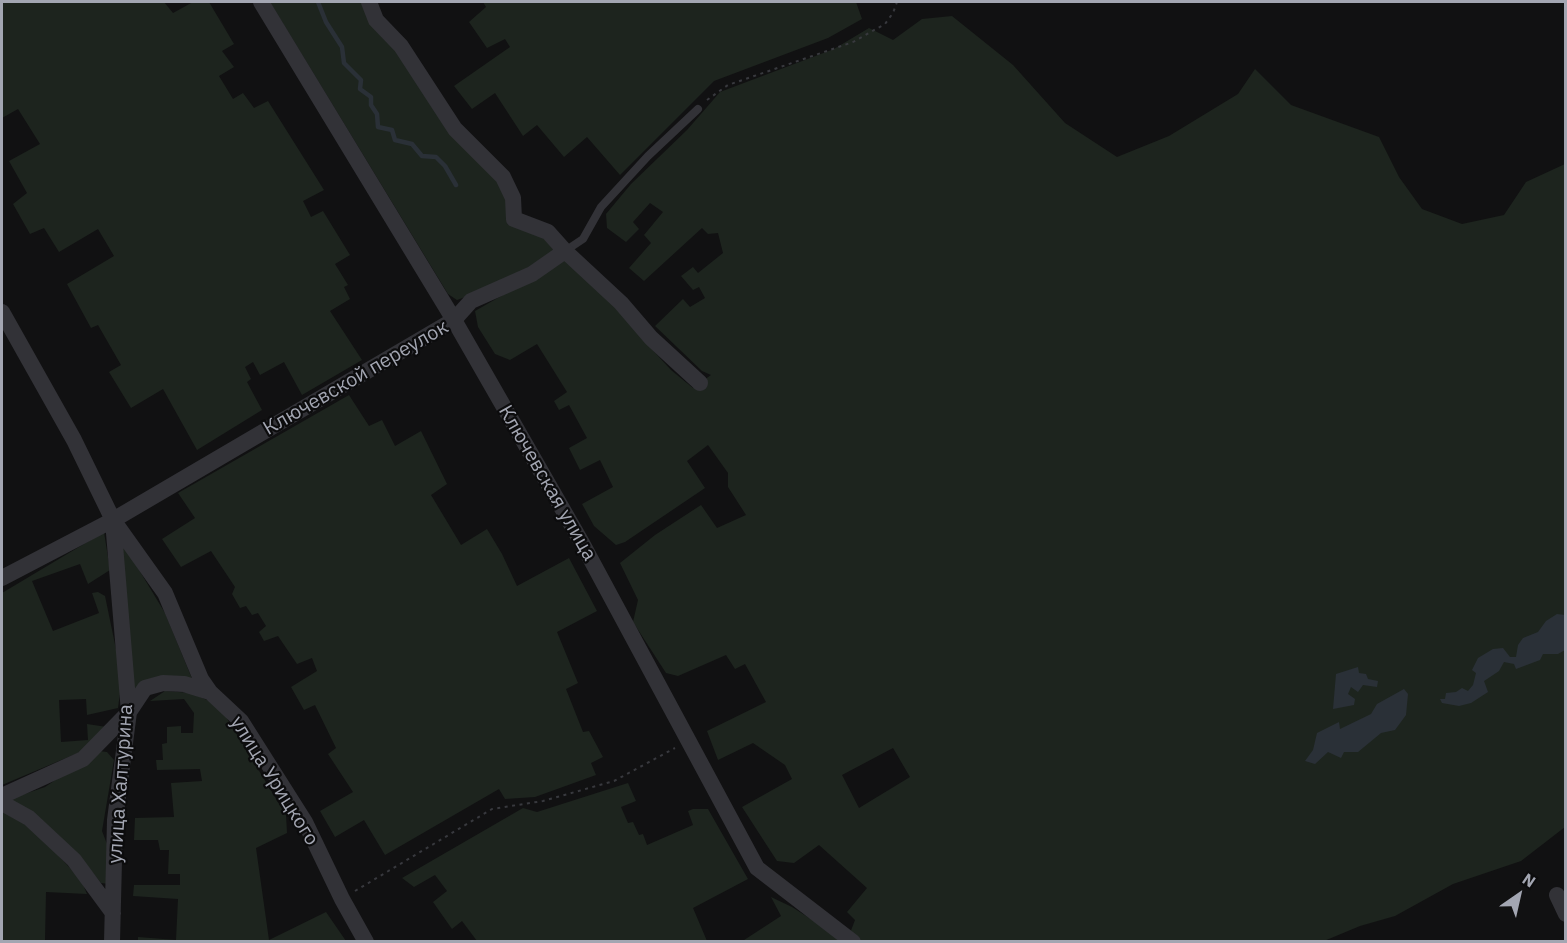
<!DOCTYPE html>
<meta charset="utf-8">
<style>
body{margin:0}
#map{position:relative;width:1567px;height:943px;overflow:hidden;background:#111112;font-family:"IBM Plex Sans",sans-serif}
canvas{display:block}
.frame{position:absolute;inset:0;border:3px solid #a3a6b2;pointer-events:none}
.north{position:absolute;left:1489px;top:865px;width:60px;height:60px;-webkit-text-stroke:4px #0c0c0d;paint-order:stroke;rotate:34deg;font-size:16px;font-weight:700;line-height:24px;text-align:center;color:#a3a6b2}
.north::after{content:'';display:block;margin:auto;width:21px;height:27px;background:#a3a6b2;clip-path:polygon(50% 0,100% 100%,50% 72%,0 100%)}
</style>
<div id="map">
<canvas width="1567" height="943"></canvas>
<div class="frame"></div>
<div class="north">N</div>
</div>
<script>
const ctx = document.querySelector('canvas').getContext('2d');
ctx.lineJoin = 'round';
function fillPath(path, color) { ctx.fillStyle = color; ctx.fill(path, 'evenodd'); }
const shape = rows => new Path2D(rows.map(r => 'M' + r).join(''));
function trace(path, color, width, dash) { ctx.strokeStyle = color; ctx.lineWidth = width; ctx.lineCap = dash ? 'butt' : 'round'; ctx.setLineDash(dash || []); ctx.stroke(path); }
function write(font, color, halo, rows, align = 'center') {
  ctx.font = font + ' "IBM Plex Sans",sans-serif'; ctx.lineWidth = 4.5; ctx.setLineDash([]); ctx.textBaseline = 'middle'; ctx.strokeStyle = halo; ctx.fillStyle = color; for (const [text, x, y, turn = 0] of rows) {
    ctx.save(); ctx.translate(x, y); ctx.rotate((+turn || 0) * Math.PI / 180); ctx.textAlign = isNaN(turn) ? turn : align; if (halo) ctx.strokeText(text, 0, 0); ctx.fillText(text, 0, 0); ctx.restore();
  }
}
fillPath(shape([
 [2,2,164,2,173,13,193,2,209,2,234,44,222,51,234,67,219,76,233,99,243,93,254,108,268,101,324,190,303,201,311,217,323,211,350,255,335,264,348,285,344,287,350,299,330,311,362,360,302,395,284,362,260,375,253,362,245,367,251,379,247,382,262,410,197,450,163,389,131,408,109,372,121,365,98,325,91,328,67,284,114,256,98,229,59,252,44,228,30,234,13,204,27,193,9,161,40,144,18,109,2,118],
 [270,2,362,2,398,52,498,180,507,201,507,224,543,237,555,251,529,268,482,291,457,300,448,294],
 [483,2,856,2,862,19,828,38,714,81,620,175,587,137,564,157,537,125,523,136,495,93,472,109,454,86,510,47,505,39,487,48,469,22,486,7],
 [952,16,1013,65,1065,123,1117,157,1169,136,1238,94,1255,69,1291,105,1379,137,1399,177,1422,209,1462,224,1504,215,1526,182,1565,164,1565,827,1521,861,1453,884,1395,916,1360,926,1324,941,847,941,855,920,847,912,867,888,819,845,794,863,777,861,742,807,792,779,785,765,753,743,718,760,707,731,766,702,745,664,735,669,726,655,678,676,666,673,633,622,638,600,620,563,655,535,701,505,717,528,746,515,728,487,728,473,708,445,687,461,705,488,625,542,616,545,594,526,582,504,613,487,600,460,580,470,569,448,587,438,569,405,559,410,554,401,567,392,537,344,510,360,495,354,478,327,475,311,564,260,612,301,638,334,671,370,693,388,711,375,702,371,655,326,683,299,690,307,705,298,699,287,693,290,681,276,693,267,698,273,723,253,718,233,708,234,702,228,644,281,629,268,651,243,644,235,663,212,650,203,633,222,639,229,626,242,607,228,606,214,631,184,687,130,720,92,834,49,869,28,893,40,922,19],
 [893,748,910,777,859,808,842,775],
 [349,395,369,426,382,420,395,446,421,431,447,484,431,495,461,545,487,529,502,554,517,586,569,558,597,611,557,632,578,683,566,689,583,732,589,731,603,757,591,763,596,775,535,797,505,799,499,789,385,855,364,820,335,837,320,811,353,792,328,754,336,748,315,705,304,710,291,687,317,671,312,658,297,664,278,636,264,641,259,632,266,626,258,613,252,615,246,606,240,608,232,594,235,587,211,551,181,567,162,539,195,518,178,493],
 [104,532,110,570,88,584,80,564,32,581,53,631,99,613,92,593,98,592,105,596,117,654,121,685,118,708,87,715,86,699,59,700,61,742,88,740,87,724,107,727,85,750,2,785,2,593],
 [121,540,165,613,193,681,133,696],
 [165,691,192,693,209,701,223,712,286,815,287,833,256,848,269,940,326,912,346,941,138,941,138,937,176,940,178,899,133,896,134,885,180,885,180,874,168,874,169,850,160,850,158,840,134,840,135,818,174,817,171,783,202,781,200,769,157,770,156,760,163,760,162,744,167,743,167,727,181,726,181,733,193,733,194,713,184,699,150,701],
 [99,751,107,752,114,760,102,831,107,844,109,884,101,883,79,856,7,800,45,787],
 [628,783,636,801,621,807,628,823,633,822,639,835,643,834,647,845,693,825,688,811,693,809,708,809,748,879,693,908,707,941,477,941,462,921,452,929,433,902,447,891,435,875,414,887,402,878,523,808,537,812],
 [2,810,17,818,46,842,81,880,87,894,46,892,45,940,2,941],
 [771,897,792,907,828,930,840,942,741,942,781,916]
]), '#1d241e');
fillPath(shape([
 [1557,614,1565,615,1565,650,1558,654,1543,654,1540,660,1516,669,1514,664,1504,662,1499,671,1484,681,1488,692,1471,703,1459,706,1442,703,1440,699,1445,699,1446,693,1456,692,1462,688,1468,691,1473,685,1476,673,1472,670,1478,658,1493,649,1503,648,1510,657,1516,657,1518,645,1523,638,1538,632,1546,621],
 [1358,667,1359,673,1366,674,1368,679,1378,681,1377,687,1363,685,1358,692,1351,687,1348,694,1355,699,1354,705,1333,709,1336,674],
 [1404,689,1408,694,1406,715,1395,730,1381,733,1358,752,1344,752,1341,758,1328,752,1315,764,1305,761,1313,750,1317,733,1339,722,1340,729,1371,714,1377,704]
]), '#2a3037');
trace(shape([
 [318,2,326,22,342,47,344,63,361,80,360,89,371,97,371,105,377,114,378,127,392,130,395,140,412,144,422,156,436,157,445,166,456,185]
]), '#2a3037', 4.5);
trace(shape([
 [707,100,728,85,853,42,885,24,893,13,897,2],
 [355,891,492,809,543,801,614,781,675,748]
]), '#38393e', 2, [3, 4.5]);
trace(shape([
 [565,251,583,239,601,207,648,156,698,109]
]), '#323237', 8);
trace(shape([
 [261,2,454,320,582,543,757,868,853,942],
 [369,2,376,20,401,46,455,129,503,177,513,198,514,219,548,232,565,251,621,303,651,338,700,383],
 [2,312,74,440,113,520,165,593,201,679,210,692,241,721,305,822,342,899,366,942],
 [2,578,113,520,454,320,471,301,532,274,565,251],
 [2,796,83,759,129,712,145,688,163,683,184,684,210,692],
 [2,803,29,818,74,860,113,913],
 [1557,895,1566,914],
 [112,942,115,820,129,712,113,521]
]), '#323237', 16);
write('20px', '#a3a6b2', '#0c0c0d', [
 ["Ключевской переулок",356,378,-30],
 ["Ключевская улица",547,483,60],
 ["улица Урицкого",274,781,58],
 ["улица Халтурина",121,784,-86]
]);
</script>
